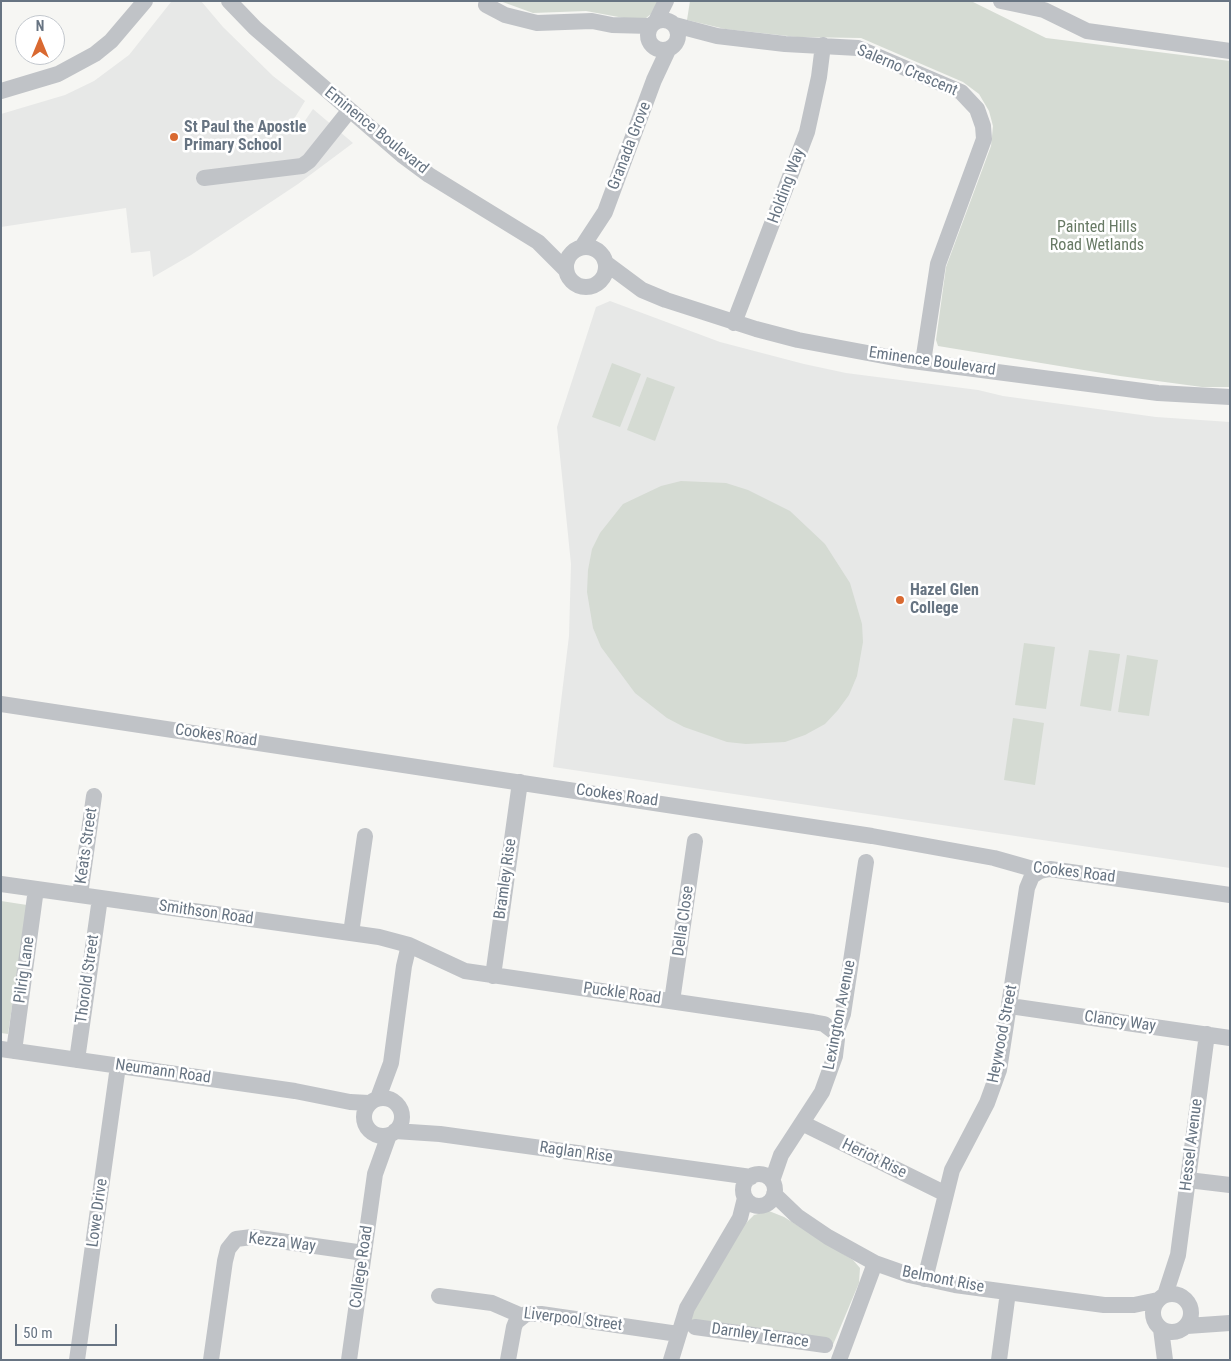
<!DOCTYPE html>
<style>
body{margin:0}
#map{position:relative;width:1231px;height:1361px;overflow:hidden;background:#f6f6f3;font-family:"Roboto Condensed",sans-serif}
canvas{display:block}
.frame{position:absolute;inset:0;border:2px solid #677482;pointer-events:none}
.north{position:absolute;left:15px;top:15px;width:50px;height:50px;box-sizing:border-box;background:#fff;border:1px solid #c2c7cd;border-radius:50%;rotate:0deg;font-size:14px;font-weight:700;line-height:20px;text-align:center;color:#677482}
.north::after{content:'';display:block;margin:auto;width:18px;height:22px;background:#d96931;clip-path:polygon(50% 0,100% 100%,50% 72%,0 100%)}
.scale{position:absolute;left:15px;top:1324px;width:102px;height:22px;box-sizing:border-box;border:2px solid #677482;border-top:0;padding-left:6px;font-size:15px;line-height:18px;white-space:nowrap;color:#677482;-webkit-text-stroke:4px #fff;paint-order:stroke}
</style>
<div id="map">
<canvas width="1231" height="1361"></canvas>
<div class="frame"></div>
<div class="north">N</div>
<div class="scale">50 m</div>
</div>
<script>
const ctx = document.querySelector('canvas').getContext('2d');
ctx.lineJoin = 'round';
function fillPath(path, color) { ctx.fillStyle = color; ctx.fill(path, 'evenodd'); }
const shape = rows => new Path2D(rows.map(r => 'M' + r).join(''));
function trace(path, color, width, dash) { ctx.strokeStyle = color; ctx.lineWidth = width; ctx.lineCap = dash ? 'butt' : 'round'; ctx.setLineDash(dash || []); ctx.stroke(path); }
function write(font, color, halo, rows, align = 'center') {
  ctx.font = font + ' "Roboto Condensed",sans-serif'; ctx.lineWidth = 5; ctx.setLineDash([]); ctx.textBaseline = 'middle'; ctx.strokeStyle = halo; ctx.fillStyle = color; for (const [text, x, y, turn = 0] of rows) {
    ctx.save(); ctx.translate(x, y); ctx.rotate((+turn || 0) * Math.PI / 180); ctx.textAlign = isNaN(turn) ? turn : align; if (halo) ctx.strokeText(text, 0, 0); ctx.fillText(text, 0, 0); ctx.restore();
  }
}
fillPath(shape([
 [201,1,223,27,273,76,305,101,294,119,302,125,313,109,353,143,298,184,191,255,153,277,150,251,131,253,126,208,1,227,1,114,65,95,94,81,129,55,171,2],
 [610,301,720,342,804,364,846,373,978,390,1003,396,1156,417,1230,422,1230,868,553,767,569,636,571,564,557,427,596,307]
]), '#e7e8e7');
fillPath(shape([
 [500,1,658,1,651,14,646,18,624,18,586,11,533,13],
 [690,1,971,1,1046,38,1230,61,1230,387,1202,387,1120,376,938,346,936,340,946,267,991,146,993,126,989,111,979,94,963,82,861,38,797,37,725,29,687,20],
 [612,363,641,374,620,427,592,417],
 [647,377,675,387,655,441,627,430],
 [681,481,726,483,748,490,790,511,825,544,850,583,862,624,863,642,857,676,849,695,838,710,825,724,805,735,785,742,746,744,727,742,684,727,667,718,635,693,601,647,593,628,587,592,588,570,592,549,600,533,623,504,661,486],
 [1024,643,1055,647,1046,709,1015,705],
 [1089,650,1120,654,1111,711,1080,706],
 [1127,655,1158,660,1149,716,1118,712],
 [1013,718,1044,723,1035,785,1004,780],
 [1,901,27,905,8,1034,1,1033],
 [769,1211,784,1217,853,1260,860,1268,859,1283,832,1347,687,1328,694,1309,743,1226,754,1215]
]), '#d5dbd3');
trace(shape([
 [229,1,255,28,402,155,429,175,538,242,566,270],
 [1001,1,1044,10,1087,31,1230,51],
 [486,5,505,15,537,23,592,21,612,25,651,26],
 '648 35a15 15 0 1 1 30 0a15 15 0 1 1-30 0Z',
 [656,21,666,1],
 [675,25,717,36,785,44,858,48,961,92,977,109,983,126,984,139,938,264,923,362],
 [1,91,58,74,95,54,111,41,145,1],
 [204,178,302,166,309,161,349,111],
 '566 267a20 20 0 1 1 40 0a20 20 0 1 1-40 0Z',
 [582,247,605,212,654,80,668,50],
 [607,264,642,290,666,300,756,329,798,340,905,360,1158,393,1230,397],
 [734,323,807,132,819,77,823,45],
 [1,704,872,836,994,858,1040,871,1050,869,1230,895],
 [1,884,379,937,409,945,465,971,813,1022,824,1024,836,1033],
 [80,895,94,796],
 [351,933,365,836],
 [493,976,520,782],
 [672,1001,695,841],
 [1010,1006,1230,1038],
 [1,1049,295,1091,350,1102,369,1103],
 [14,1051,36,889],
 [77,1060,100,898],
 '364 1117a19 19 0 1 1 38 0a19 19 0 1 1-38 0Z',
 [378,1098,391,1063,404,966,409,945],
 [802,1123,946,1194],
 [395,1131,440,1134,751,1177],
 '743 1190a16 16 0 1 1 32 0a16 16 0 1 1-32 0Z',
 [1188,1180,1230,1185],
 [772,1181,781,1155,822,1092,835,1056,837,1039,836,1033,843,1014,866,862],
 [774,1194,797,1216,828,1237,875,1263,909,1275,955,1285,1104,1305,1134,1305,1158,1300],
 [925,1279,952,1170,987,1103,999,1070,1027,888,1032,876,1040,871],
 '1153 1313a19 19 0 1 1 38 0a19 19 0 1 1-38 0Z',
 [1165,1295,1178,1255,1207,1034],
 [439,1296,492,1303,522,1316],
 [1187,1326,1230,1323],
 [695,1327,825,1345],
 [1161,1329,1165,1360],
 [77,1360,118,1066],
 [211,1360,225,1261,228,1249,236,1239,252,1237,364,1253],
 [349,1360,375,1174,389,1135],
 [508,1360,514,1327,516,1322,526,1314,541,1314,678,1334],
 [671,1360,687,1308,740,1218,745,1198],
 [839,1360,875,1263],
 [999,1360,1008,1292]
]), '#c0c3c7', 16);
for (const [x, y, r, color] of [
 [174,137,5,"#d96931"],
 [900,600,5,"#d96931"]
]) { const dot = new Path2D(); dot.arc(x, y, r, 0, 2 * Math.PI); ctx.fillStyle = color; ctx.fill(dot); trace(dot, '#fff', 2); }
write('16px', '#677482', '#fff', [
 ["Salerno Crescent",907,71,23],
 ["Eminence Boulevard",376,131,39],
 ["Granada Grove",630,146,-69],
 ["Holding Way",787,186,-70],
 ["Eminence Boulevard",932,362,8],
 ["Cookes Road",216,736,8],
 ["Cookes Road",617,796,8],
 ["Keats Street",87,846,-82],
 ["Cookes Road",1074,873,7],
 ["Bramley Rise",506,879,-82],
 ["Smithson Road",206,913,8],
 ["Della Close",684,921,-82],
 ["Pilrig Lane",25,970,-82],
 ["Thorold Street",88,979,-82],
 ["Puckle Road",622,994,8],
 ["Lexington Avenue",840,1015,-79],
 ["Clancy Way",1120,1022,8],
 ["Heywood Street",1003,1034,-79],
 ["Neumann Road",163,1072,8],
 ["Hessel Avenue",1192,1145,-83],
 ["Raglan Rise",576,1153,8],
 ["Heriot Rise",874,1159,26],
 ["Lowe Drive",98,1213,-82],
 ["Kezza Way",282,1243,7],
 ["College Road",362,1267,-82],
 ["Belmont Rise",943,1280,11],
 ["Liverpool Street",573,1320,7],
 ["Darnley Terrace",760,1336,8]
]);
write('bold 16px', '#677482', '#fff', [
 ["St Paul the Apostle",184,128],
 ["Primary School",184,146],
 ["Hazel Glen",910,591],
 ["College",910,609]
], 'left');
write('16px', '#687a65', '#fff', [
 ["Painted Hills",1097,228],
 ["Road Wetlands",1097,246]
]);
</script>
